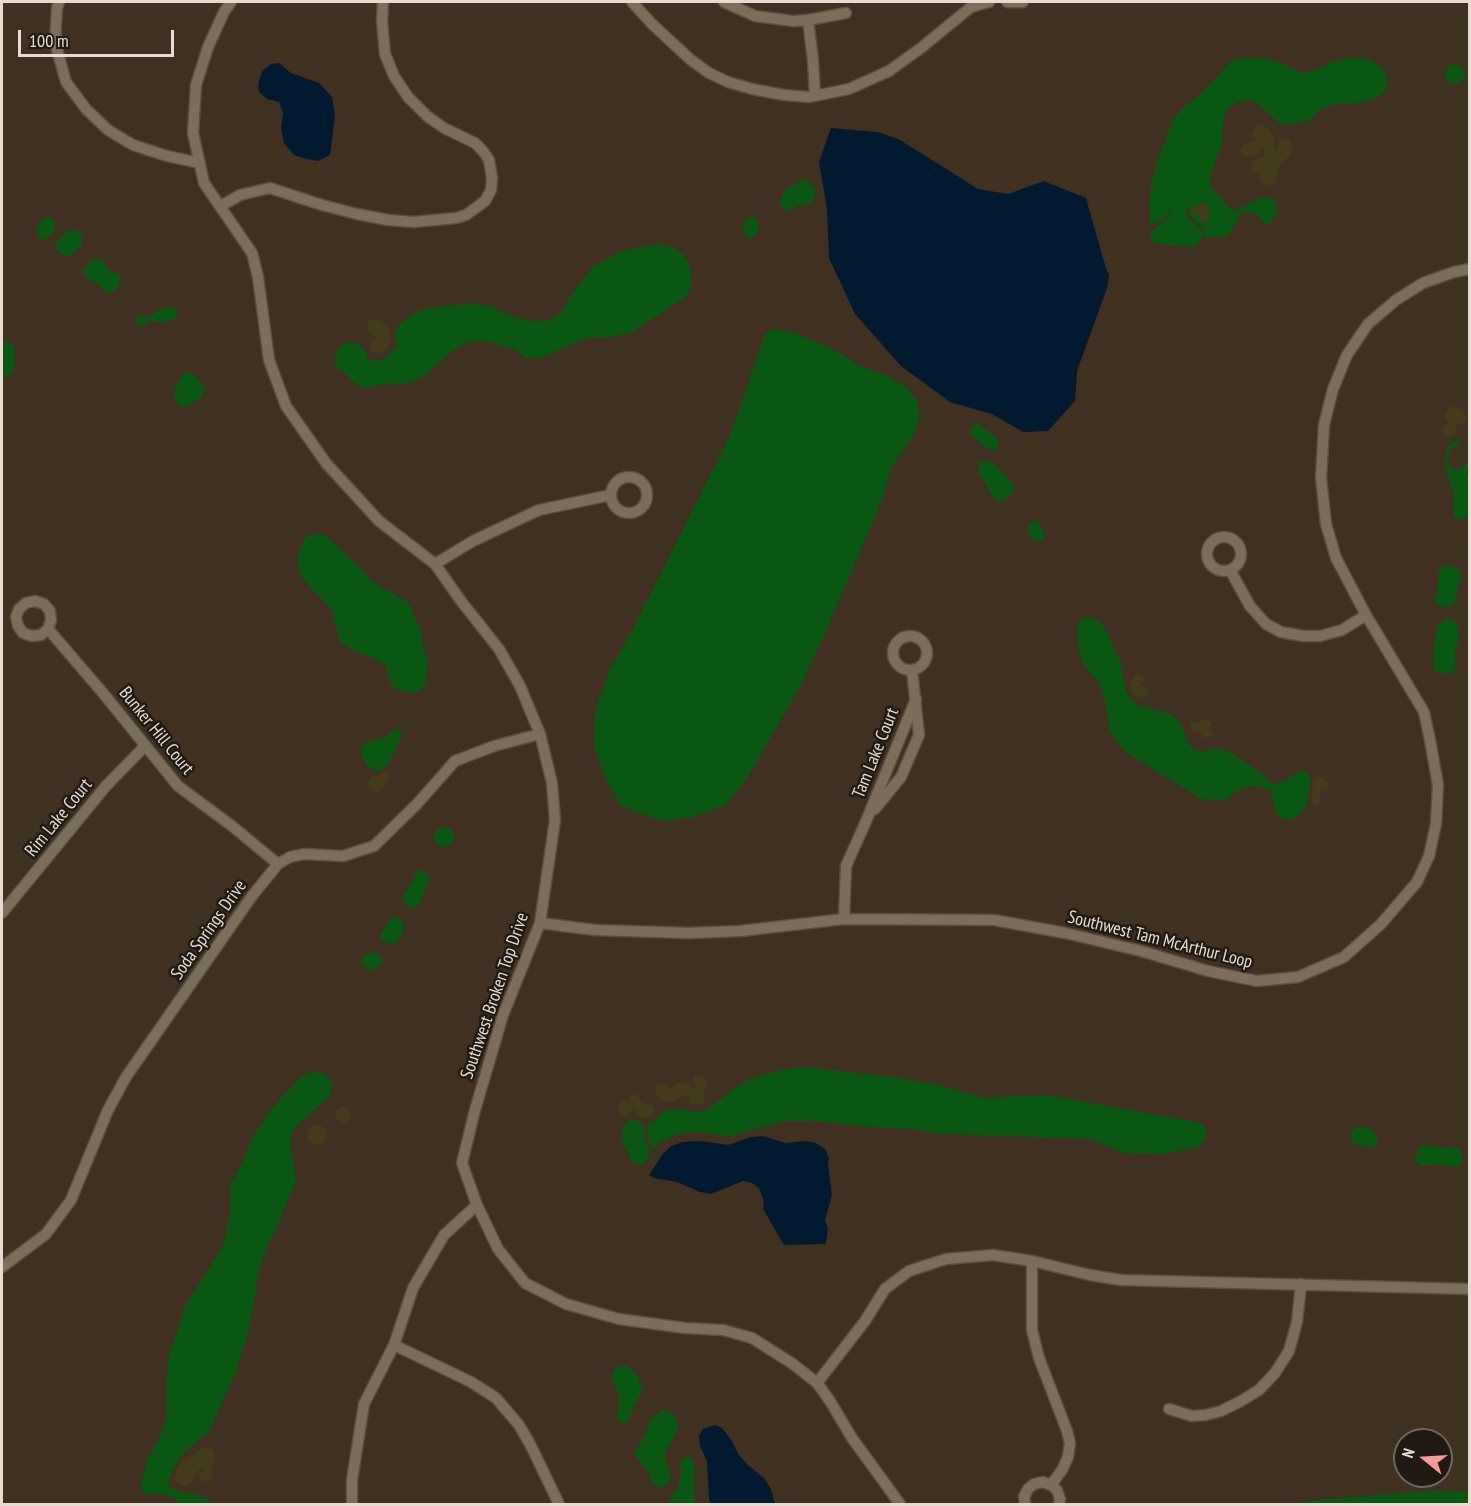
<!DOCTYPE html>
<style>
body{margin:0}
#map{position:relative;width:1471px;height:1506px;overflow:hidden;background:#3f3020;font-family:"PT Sans Narrow",sans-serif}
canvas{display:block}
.frame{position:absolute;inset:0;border:3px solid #e5dbd1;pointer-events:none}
.north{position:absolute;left:1393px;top:1428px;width:60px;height:60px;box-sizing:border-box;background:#201a12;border:2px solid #6f675e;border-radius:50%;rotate:288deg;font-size:16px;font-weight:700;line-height:24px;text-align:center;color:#e5dbd1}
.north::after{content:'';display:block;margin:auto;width:21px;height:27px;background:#f59b98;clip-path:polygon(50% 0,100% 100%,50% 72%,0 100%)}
.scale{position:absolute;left:18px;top:30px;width:156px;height:27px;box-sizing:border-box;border:3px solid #e5dbd1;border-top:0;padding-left:8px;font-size:18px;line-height:21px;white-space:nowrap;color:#e5dbd1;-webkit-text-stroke:4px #201a12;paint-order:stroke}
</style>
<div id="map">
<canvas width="1471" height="1506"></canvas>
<div class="frame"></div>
<div class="north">N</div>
<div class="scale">100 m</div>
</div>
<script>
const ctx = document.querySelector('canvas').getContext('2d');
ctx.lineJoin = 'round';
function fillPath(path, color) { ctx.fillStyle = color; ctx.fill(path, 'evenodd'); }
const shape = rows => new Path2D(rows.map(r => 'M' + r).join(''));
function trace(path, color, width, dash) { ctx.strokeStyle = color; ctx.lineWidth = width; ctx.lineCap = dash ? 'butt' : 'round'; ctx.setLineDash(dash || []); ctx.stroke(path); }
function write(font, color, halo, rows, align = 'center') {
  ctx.font = font + ' "PT Sans Narrow",sans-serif'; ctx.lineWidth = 5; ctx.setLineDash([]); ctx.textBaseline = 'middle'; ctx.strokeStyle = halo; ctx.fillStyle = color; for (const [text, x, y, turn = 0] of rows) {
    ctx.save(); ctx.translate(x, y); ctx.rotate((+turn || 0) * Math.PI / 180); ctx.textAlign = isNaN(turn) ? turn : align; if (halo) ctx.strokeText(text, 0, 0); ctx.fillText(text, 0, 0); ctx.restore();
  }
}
fillPath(shape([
 [1239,58,1263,58,1276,61,1303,73,1313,71,1335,61,1348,58,1362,58,1370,60,1379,65,1384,71,1388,83,1385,91,1380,96,1373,100,1359,103,1337,104,1325,107,1317,112,1311,120,1289,125,1279,123,1262,107,1253,101,1246,100,1237,102,1228,108,1224,114,1221,146,1210,175,1210,185,1231,210,1235,211,1260,198,1267,197,1274,200,1277,209,1274,218,1268,225,1265,225,1261,219,1256,214,1249,212,1240,213,1230,234,1225,236,1205,238,1202,227,1191,217,1186,204,1186,215,1202,231,1203,237,1200,242,1196,246,1191,247,1156,243,1151,241,1151,231,1170,216,1171,213,1171,209,1168,215,1160,221,1150,224,1149,203,1151,195,1151,186,1157,162,1173,119,1186,105,1198,96,1217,77,1230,62],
 '1445 74a10 10 0 1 1 20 0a10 10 0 1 1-20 0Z',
 [803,180,808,180,816,190,812,203,796,206,791,211,782,208,780,202,782,196,786,189],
 [751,216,757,220,759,231,752,238,748,238,745,234,743,225,745,220],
 [49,217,52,218,55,224,53,232,49,237,45,240,41,239,38,236,37,228,42,219],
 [71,230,76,230,81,234,83,240,80,246,72,255,64,256,56,249,56,242,66,232],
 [659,244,670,246,684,255,689,263,692,281,689,292,685,297,631,333,611,337,586,338,541,358,525,358,514,349,488,342,469,342,460,346,447,355,428,373,414,381,403,384,377,385,372,388,361,387,352,381,344,372,337,368,336,365,335,358,337,349,346,343,355,343,363,347,369,359,381,361,397,347,395,334,399,324,422,309,472,303,488,306,511,316,531,321,547,321,561,313,570,297,593,266,625,250],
 [98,259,103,260,105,266,109,270,121,276,121,280,117,289,112,293,103,290,99,284,88,279,82,273,83,270,90,261],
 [169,307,174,308,178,311,176,317,173,320,168,322,150,321,144,326,136,324,135,320,139,316,146,316,149,318,157,311],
 [775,329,795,333,831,348,860,366,888,376,908,389,917,401,920,416,914,434,892,466,881,502,826,631,801,685,749,775,726,805,690,818,664,821,638,813,620,805,606,779,594,746,595,711,609,671,629,636,730,435,765,334],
 [8,341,13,345,15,355,14,368,9,376,2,377,2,348,3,343],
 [188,372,196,376,205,389,201,397,188,406,184,407,180,406,175,401,175,388,180,378,183,374],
 [974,424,978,424,996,437,999,444,997,448,993,451,986,448,970,434,970,430],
 [1458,439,1461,447,1456,445,1451,448,1447,458,1449,465,1454,469,1461,468,1467,463,1469,465,1466,473,1469,482,1469,516,1462,520,1456,518,1454,516,1453,512,1454,496,1444,459,1449,444],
 [987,460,998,467,1013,484,1013,493,1007,499,998,501,994,498,979,473,979,464,981,462],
 [1033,521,1039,523,1044,532,1043,540,1040,541,1034,541,1028,531,1028,526],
 [319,534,325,535,358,566,371,581,406,601,411,607,421,632,423,648,428,663,425,686,419,692,410,693,394,688,391,685,386,666,376,659,354,651,340,642,332,610,302,578,298,569,298,556,304,539,309,535],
 [1446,565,1457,568,1460,571,1462,579,1458,585,1456,601,1453,605,1443,607,1437,604,1435,599,1439,583,1438,574,1439,570,1442,566],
 [1086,617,1098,620,1105,629,1120,661,1126,691,1130,697,1137,705,1171,714,1177,719,1186,735,1187,742,1195,751,1201,752,1215,748,1221,749,1233,754,1262,774,1269,782,1273,784,1283,782,1299,771,1303,771,1307,773,1310,777,1310,783,1307,805,1299,815,1292,820,1278,817,1275,812,1271,790,1253,786,1239,790,1225,800,1201,799,1124,751,1109,731,1106,704,1098,680,1092,675,1084,665,1080,655,1077,635,1078,626,1080,620],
 [1447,619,1455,621,1459,630,1458,643,1455,651,1455,667,1452,673,1449,674,1435,672,1433,661,1436,630,1438,624],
 [396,728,401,731,401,738,387,765,383,769,377,771,372,769,367,765,361,755,361,747,364,743,386,737],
 '434 837a10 10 0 1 1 20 0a10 10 0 1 1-20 0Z',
 [420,870,428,874,429,881,424,890,421,901,419,904,415,907,408,907,404,901,403,896,411,884,416,872],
 [394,917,401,919,404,927,403,933,397,942,393,944,384,942,381,940,380,935,382,931,386,926,388,921],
 [371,952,380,955,382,960,382,964,379,967,371,970,362,965,361,962,363,957],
 [804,1067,902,1078,939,1085,984,1098,1044,1095,1065,1098,1134,1111,1198,1122,1205,1127,1207,1131,1204,1140,1197,1148,1161,1154,1145,1153,1133,1154,1123,1153,1091,1139,941,1134,910,1129,869,1127,815,1121,787,1121,748,1131,738,1135,726,1136,695,1132,675,1135,658,1143,653,1150,648,1139,647,1123,652,1122,663,1112,668,1110,680,1109,698,1112,707,1110,732,1090,750,1079,781,1070],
 [315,1072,322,1073,327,1076,331,1082,332,1089,329,1097,298,1124,292,1132,290,1142,296,1181,274,1233,267,1247,255,1283,256,1291,247,1336,236,1371,209,1432,184,1452,173,1469,168,1483,171,1488,179,1492,198,1495,210,1501,212,1504,179,1504,176,1499,163,1494,146,1495,142,1490,141,1484,148,1457,158,1441,167,1417,166,1390,168,1359,185,1306,223,1246,230,1214,231,1184,243,1161,252,1138,272,1108,300,1078,308,1073],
 [633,1119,641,1123,643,1125,645,1140,649,1151,649,1156,643,1165,634,1163,631,1160,621,1139,623,1128,626,1123,630,1120],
 [1357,1127,1369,1128,1374,1132,1377,1137,1377,1144,1375,1147,1372,1148,1353,1144,1351,1141,1351,1132],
 [1423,1145,1427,1145,1445,1148,1458,1147,1462,1153,1462,1161,1457,1167,1433,1164,1430,1165,1421,1166,1415,1161,1417,1151],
 [625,1365,629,1367,639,1379,642,1389,641,1394,633,1407,629,1420,623,1423,619,1422,617,1417,619,1396,612,1378,612,1374,615,1369,620,1366],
 [666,1410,674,1414,676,1419,678,1430,665,1452,665,1460,671,1474,669,1482,663,1487,656,1486,651,1482,648,1472,636,1457,635,1452,646,1433,649,1420,661,1411],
 [686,1456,692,1459,695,1468,694,1493,696,1504,670,1504,671,1497,677,1488,680,1481,681,1460],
 [1433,1491,1469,1492,1469,1504,1290,1504,1298,1502,1325,1499]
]), '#095711');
fillPath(shape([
 [1257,125,1263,125,1269,129,1274,137,1274,147,1276,150,1278,149,1280,140,1284,138,1289,140,1292,145,1293,151,1290,155,1280,165,1275,183,1270,186,1260,182,1259,178,1261,174,1254,174,1252,171,1251,163,1254,160,1265,156,1263,147,1261,147,1259,153,1253,156,1246,157,1241,153,1240,148,1243,145,1256,140,1256,139,1253,137,1252,134],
 [1205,202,1208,206,1207,211,1211,216,1207,221,1203,222,1200,219,1200,214,1194,216,1191,210,1194,207,1201,203],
 [375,318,382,321,389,329,391,338,388,348,382,353,378,354,370,350,371,343,376,337,369,332,367,328,369,321],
 [1451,406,1453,406,1462,409,1466,415,1466,420,1464,423,1457,425,1455,435,1449,437,1443,435,1442,429,1444,425,1447,424,1448,422,1445,419,1445,414,1447,409],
 [1137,673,1142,675,1145,679,1143,683,1140,684,1140,685,1146,687,1148,690,1147,695,1143,697,1137,697,1131,691,1130,685,1133,677],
 [1202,719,1208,720,1212,724,1209,728,1213,733,1210,738,1203,737,1200,732,1193,731,1190,727,1192,722,1200,722],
 [386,772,389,774,390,779,380,790,377,792,371,789,369,787,369,780,373,776,379,776,381,773],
 [1317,776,1326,779,1329,786,1326,790,1320,791,1321,803,1316,806,1312,803,1311,799,1313,792,1312,783],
 [698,1076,704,1078,708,1084,707,1088,703,1092,705,1098,704,1103,699,1104,690,1103,689,1102,690,1098,689,1096,686,1097,680,1094,679,1099,675,1101,666,1102,662,1101,656,1094,655,1088,658,1084,663,1083,669,1089,673,1088,675,1084,680,1082,686,1083,693,1088,695,1089,696,1086,693,1081,694,1077],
 [633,1094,638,1096,641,1102,652,1105,654,1110,652,1116,647,1118,644,1118,637,1115,635,1107,629,1115,623,1115,619,1111,618,1108,621,1102,625,1101,629,1102,629,1097],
 '335 1115a8 8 0 1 1 16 0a8 8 0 1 1-16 0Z',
 '307 1135a10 10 0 1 1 20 0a10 10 0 1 1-20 0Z',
 [209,1447,214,1451,215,1462,211,1469,213,1475,210,1481,203,1482,201,1481,199,1475,203,1469,201,1467,190,1484,186,1486,179,1484,175,1479,175,1475,179,1465,185,1459,193,1456,197,1451,204,1448]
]), '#433b1a');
fillPath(shape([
 [279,63,291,73,319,83,332,97,335,115,330,155,318,161,306,159,294,155,284,143,281,129,283,113,279,102,267,99,259,92,258,85,262,71,271,64],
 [831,128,878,132,900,140,978,189,1008,194,1044,181,1086,198,1102,255,1109,276,1107,288,1077,371,1075,401,1048,431,1023,432,992,414,950,402,901,366,855,314,829,258,827,209,819,162],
 [763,1136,785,1143,806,1141,816,1143,825,1149,829,1158,828,1165,832,1195,825,1220,828,1228,826,1244,784,1245,763,1209,764,1202,759,1188,752,1183,743,1181,711,1194,700,1192,677,1182,654,1178,649,1175,662,1155,671,1146,682,1142,701,1141,728,1145,751,1137],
 [715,1425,722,1428,730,1438,739,1455,748,1465,764,1478,771,1489,775,1504,711,1504,709,1499,707,1461,700,1446,699,1436,703,1429]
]), '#021a2f');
const minor = shape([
 [59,2,57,8,55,42,66,82,86,109,108,130,133,145,167,156,200,163],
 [231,2,224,12,208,47,196,85,193,133,204,183,252,253,258,277,269,360,286,406,326,463,379,521,435,564,461,601,499,649,520,686,540,734,552,783,555,820,540,923,503,1015,475,1110,462,1163,477,1205,498,1249,525,1283,566,1304,619,1319,685,1328,723,1330,752,1338,793,1364,817,1383,830,1401,852,1438,900,1504],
 [632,2,652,24,691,60,709,73,728,82,752,89,784,95,809,97,849,89,889,71,921,48,971,7,989,2],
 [724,2,755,16,793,21,808,20],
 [1007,2,1023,2],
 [815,96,813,60,808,20,846,13],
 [221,206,240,195,270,188,322,205,357,214,388,220,414,222,456,218,466,215,485,201,491,190,492,178,489,160,483,151,475,143,444,128,427,116,408,97,394,76,385,54,382,21,383,2],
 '611 495a18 18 0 1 1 36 0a18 18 0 1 1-36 0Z',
 '1207 554a17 17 0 1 1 34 0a17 17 0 1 1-34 0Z',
 [435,564,473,541,539,510,611,495],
 [1230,570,1250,606,1266,624,1281,632,1303,636,1320,636,1342,630,1366,615],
 [48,629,51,620,50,611,44,604,35,601,26,603,19,609,16,617,18,626,23,633,32,636,41,635,48,629,103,693,178,786,232,826,278,864],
 '893 653a17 17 0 1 1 34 0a17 17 0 1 1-34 0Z',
 [875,809,901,777,919,735,912,670],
 [2,913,106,786,145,746],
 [844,919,846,866,867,819,916,699],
 [540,923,595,930,688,933,740,931,844,919,994,920,1065,933,1141,951,1208,971,1257,981,1298,977,1344,957,1381,924,1417,882,1429,856,1436,824,1438,785,1430,740,1424,712,1366,615,1336,558,1326,524,1321,478,1324,425,1333,389,1347,355,1368,324,1396,300,1423,283,1454,272,1470,269],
 [1032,1261,1032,1330,1039,1358,1067,1431,1070,1443,1068,1457,1062,1470,1051,1485],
 [2,1267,46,1234,71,1200,108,1110,126,1077,252,896,278,864,290,857,304,854,343,856,374,846,417,804,455,761,494,746,540,734],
 [394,1345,471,1382,496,1398,519,1425,531,1446,559,1504],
 [817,1383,865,1321,885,1289,909,1271,946,1259,993,1255,1032,1261,1090,1275,1121,1280,1470,1289],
 [1169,1409,1192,1416,1206,1415,1221,1411,1241,1401,1259,1390,1275,1373,1289,1351,1297,1322,1301,1284],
 [352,1504,352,1480,364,1404,394,1345,413,1288,444,1235,477,1205],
 [1025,1504,1024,1497,1028,1489,1034,1484,1043,1482,1051,1485,1057,1490,1060,1499,1059,1504]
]);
trace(minor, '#5b4f40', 13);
trace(minor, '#7d6d5b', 10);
write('18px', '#e5dbd1', '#201a12', [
 ["Bunker Hill Court",156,731,51],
 ["Tam Lake Court",876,753,-68],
 ["Rim Lake Court",59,818,-51],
 ["Soda Springs Drive",209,930,-55],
 ["Southwest Tam McArthur Loop",1160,940,14],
 ["Southwest Broken Top Drive",495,996,-71]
]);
</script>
